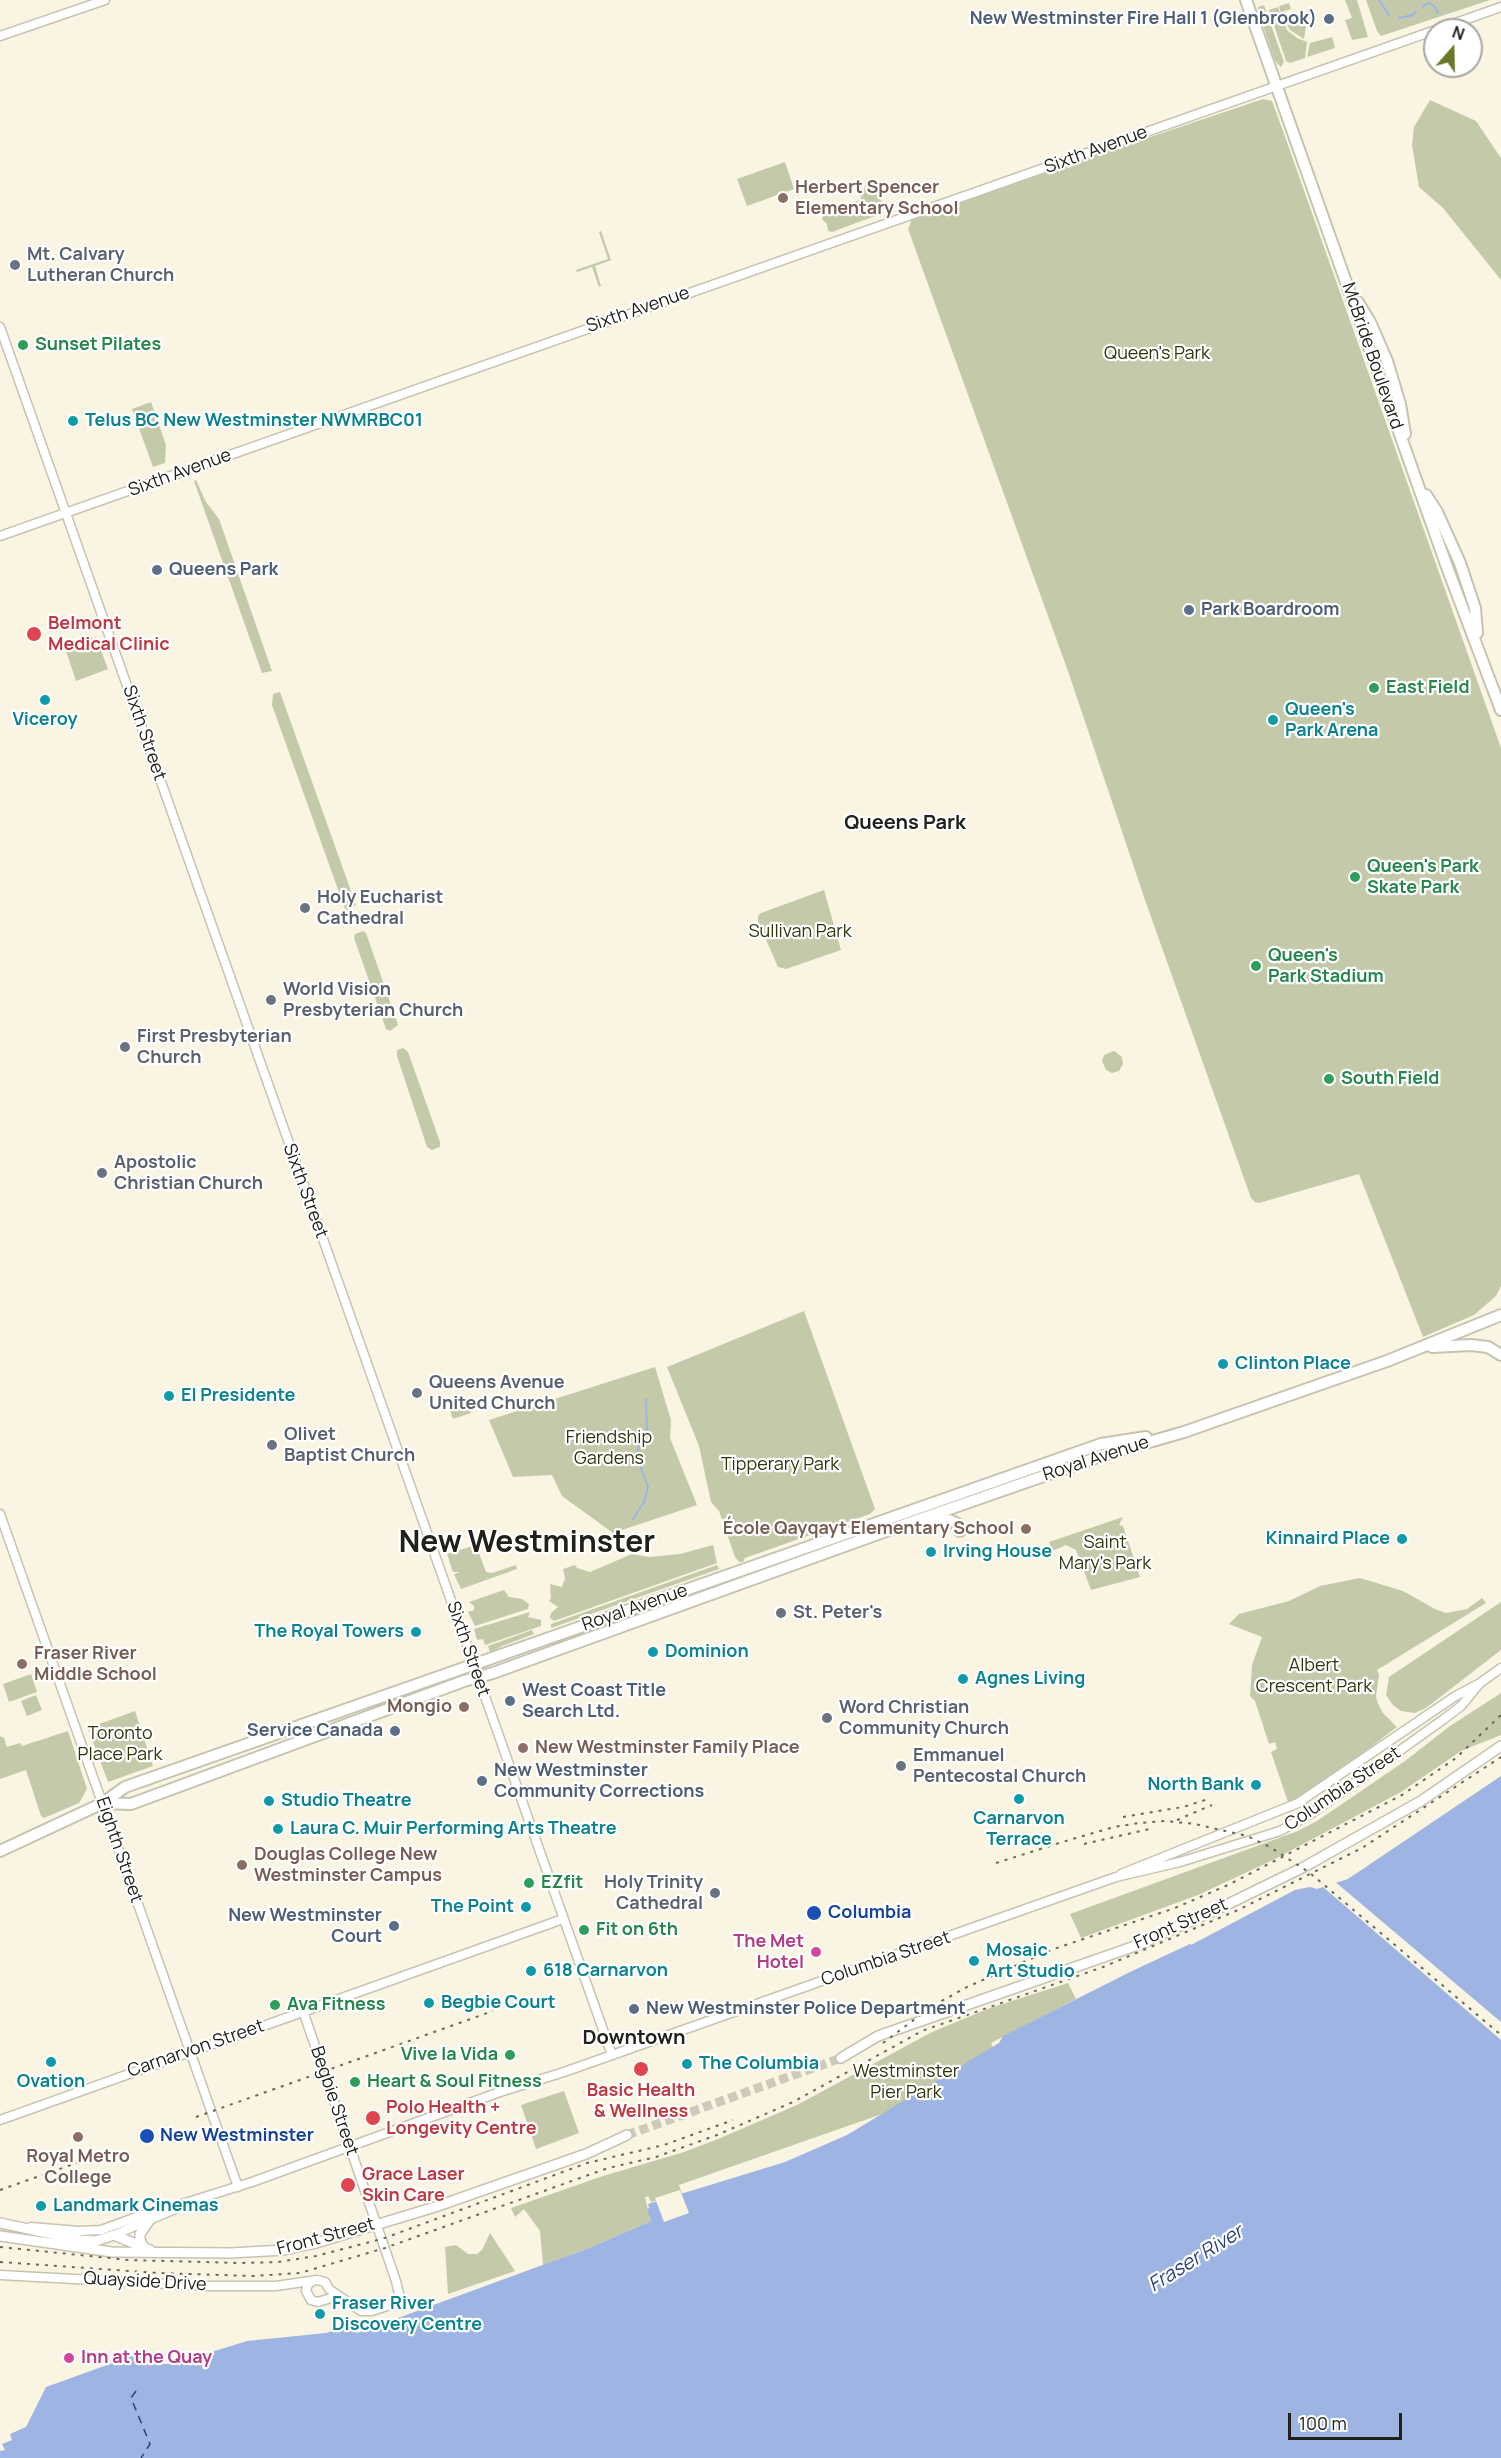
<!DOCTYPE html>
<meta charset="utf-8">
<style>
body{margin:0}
#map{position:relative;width:1501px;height:2458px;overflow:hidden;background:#f9f5e2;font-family:Manrope,sans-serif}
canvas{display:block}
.north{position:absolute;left:1423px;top:18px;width:60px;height:60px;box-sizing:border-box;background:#fff;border:2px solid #a6a6a3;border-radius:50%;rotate:20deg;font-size:16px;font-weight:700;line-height:24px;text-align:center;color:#212019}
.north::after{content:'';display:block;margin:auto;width:21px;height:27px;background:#697826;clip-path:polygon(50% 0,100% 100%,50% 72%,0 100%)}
.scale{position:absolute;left:1288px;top:2413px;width:114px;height:27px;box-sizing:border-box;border:3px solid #212019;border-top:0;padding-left:8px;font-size:18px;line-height:21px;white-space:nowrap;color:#212019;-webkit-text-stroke:4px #fff;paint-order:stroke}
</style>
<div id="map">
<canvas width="1501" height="2458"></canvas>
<div class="north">N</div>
<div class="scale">100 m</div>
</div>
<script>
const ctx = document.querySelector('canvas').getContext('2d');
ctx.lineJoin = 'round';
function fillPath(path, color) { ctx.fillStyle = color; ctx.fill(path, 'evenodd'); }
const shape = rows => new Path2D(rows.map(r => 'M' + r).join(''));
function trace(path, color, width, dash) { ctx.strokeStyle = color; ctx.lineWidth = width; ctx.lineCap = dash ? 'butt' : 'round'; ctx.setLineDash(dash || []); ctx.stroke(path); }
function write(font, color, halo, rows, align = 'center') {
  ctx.font = font + ' Manrope,sans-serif'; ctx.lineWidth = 4.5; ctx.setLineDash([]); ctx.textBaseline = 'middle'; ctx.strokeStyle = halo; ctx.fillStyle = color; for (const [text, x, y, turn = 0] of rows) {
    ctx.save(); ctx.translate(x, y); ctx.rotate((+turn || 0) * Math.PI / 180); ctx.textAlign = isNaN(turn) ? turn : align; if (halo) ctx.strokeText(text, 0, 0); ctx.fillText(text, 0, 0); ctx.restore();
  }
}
fillPath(shape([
 [1345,0,1357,0,1368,37,1352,40,1345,20,1352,18],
 [1366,0,1490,0,1381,36,1377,31],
 [1289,3,1291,9,1282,12,1287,25,1307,20,1304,39,1290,30,1281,14,1279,6],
 [1264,5,1284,62,1281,67,1275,61,1258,11,1258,7],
 [1278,7,1287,30,1297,38,1307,42,1305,58,1290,63,1286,61,1269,10],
 [1332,37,1335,48,1307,57,1310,43],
 [1263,99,1272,101,1283,131,1501,748,1501,1286,1496,1296,1474,1315,1423,1337,1359,1174,1259,1203,1255,1202,1251,1198,1145,900,1069,674,908,229,913,217],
 [1430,100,1476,121,1501,158,1501,280,1443,208,1419,187,1412,145,1414,127],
 [785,162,794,189,747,206,737,179],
 [875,182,883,207,883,213,832,232,828,231,827,224,822,219,824,212,832,210,834,212,833,209,860,200,866,184],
 [601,231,611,260,595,266,601,286,599,287,592,267,577,272,576,270,608,259,599,232],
 [151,402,166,445,165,463,153,467,132,409],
 [196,480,206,502,219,519,272,671,262,673,194,481],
 [96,637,108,669,76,681,65,648],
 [280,692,356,905,348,912,345,909,272,705,273,694],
 [824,890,841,950,786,969,778,967,758,921,758,916,761,913],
 [363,931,366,933,398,1025,390,1031,386,1029,354,938,355,934],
 [403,1048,408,1052,440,1142,440,1147,432,1150,427,1147,397,1056,397,1050],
 [1114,1051,1122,1057,1123,1064,1119,1071,1112,1073,1106,1070,1102,1061,1104,1055],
 [804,1311,875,1509,870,1514,745,1558,743,1562,739,1562,735,1557,719,1511,711,1502,699,1446,667,1367],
 [655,1367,671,1420,670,1438,697,1505,613,1533,562,1496,552,1475,513,1477,489,1420],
 [467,1403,471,1413,453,1419,450,1410],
 [1123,1517,1119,1525,1123,1526,1140,1577,1091,1590,1076,1550,1066,1545,1052,1551,1049,1542],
 [476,1545,486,1572,492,1573,516,1565,517,1569,461,1589,454,1574,460,1572,453,1572,447,1554],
 [713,1545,717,1563,554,1621,550,1618,551,1613,558,1607,549,1601,551,1598,550,1584,562,1587,565,1578,563,1569,575,1565,577,1568,590,1572,632,1554,649,1557,680,1554],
 [717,1565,719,1569,551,1628,551,1624],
 [1360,1578,1403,1591,1435,1609,1446,1613,1467,1609,1482,1598,1486,1603,1377,1670,1379,1675,1376,1696,1378,1704,1383,1713,1397,1727,1335,1774,1289,1805,1271,1752,1277,1749,1275,1742,1269,1744,1255,1701,1250,1696,1252,1665,1262,1637,1229,1624,1239,1614,1289,1601,1320,1586],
 [504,1590,509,1597,522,1599,529,1604,528,1609,475,1626,468,1612,474,1610,474,1606,469,1602],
 [1501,1602,1501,1650,1426,1708,1415,1713,1401,1711,1393,1705,1386,1695,1389,1677],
 [530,1612,528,1617,541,1620,541,1626,485,1645,483,1639,477,1640,474,1629],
 [532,1630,534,1634,502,1646,490,1653,488,1646],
 [31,1674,37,1692,9,1702,3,1684],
 [1501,1693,1501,1735,1461,1751,1401,1792,1273,1860,1198,1895,1081,1938,1070,1914,1298,1831,1317,1821,1405,1761,1450,1726],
 [36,1695,42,1710,27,1716,21,1701],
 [135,1711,153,1766,108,1782,88,1728],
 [68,1731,87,1789,79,1803,44,1818,41,1816,26,1770,0,1779,0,1736,4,1738,7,1747,20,1743,22,1746],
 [1068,1983,1076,1999,991,2043,1005,2071,679,2185,689,2213,656,2201,651,2202,648,2196,645,2198,651,2221,589,2248,543,2265,540,2231,524,2209,515,2217,511,2208,603,2176,684,2152,718,2139,797,2105,932,2032,990,2008],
 [564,2091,579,2133,536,2149,521,2105],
 [490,2233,515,2271,448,2294,445,2247,456,2245,468,2254,477,2254,482,2250]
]), '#c4caa9');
fillPath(shape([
 [1501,1776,1501,2458,0,2458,0,2451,5,2450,2,2444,12,2440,10,2434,26,2427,46,2387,143,2352,150,2360,165,2364,176,2363,247,2341,326,2333,353,2324,357,2333,589,2248,651,2221,647,2209,649,2208,648,2204,785,2162,847,2135,999,2043,1003,2036,1130,1972,1192,1943,1295,1889,1308,1885,1319,1888,1348,1879]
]), '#9eb4e2');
fillPath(shape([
 [1333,1880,1501,2022,1501,2040,1323,1887,1317,1889,1310,1887,1295,1890,1191,1945,1191,1940,1297,1885,1308,1882,1318,1884],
 [680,2190,689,2213,664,2222,655,2198]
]), '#f9f5e2');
trace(shape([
 [1379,0,1389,15],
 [1422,7,1428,3,1431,4,1435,7,1438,13],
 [1399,18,1413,15,1416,12],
 [633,1519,644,1502,648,1487,637,1458,640,1438,647,1430,646,1399]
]), '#9eb4e2', 2);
trace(shape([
 [136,2391,131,2398,150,2444,141,2458]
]), '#2d457e', 1.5, [8, 6]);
trace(shape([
 [627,2135,841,2058]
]), '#cecaba', 9, [9, 4.5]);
const tertiary = shape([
 [0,36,105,0],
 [0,327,612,2055],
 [0,536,1501,7],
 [0,1514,238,2187],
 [1121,1874,1298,1803,1454,1697,1480,1683,1501,1668],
 [0,2120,563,1919],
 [31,2227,78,2231,101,2230,159,2209],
 [114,2235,175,2209,179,2205,252,2182,497,2093,564,2072,1116,1877,1180,1862,1280,1831,1315,1811,1444,1719,1461,1706,1480,1683],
 [0,2275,204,2286,276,2286,317,2280,325,2282,329,2289,361,2311,372,2311,396,2303,399,2294,396,2281,303,2011],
 [313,2281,308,2284,306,2291,311,2300,318,2302,334,2297,342,2298]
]);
const secondary = shape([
 [841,2058,878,2036,1138,1945,1222,1907,1304,1867,1421,1801,1501,1746],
 [0,2223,80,2240,96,2241,114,2235,150,2250],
 [0,2236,112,2252,231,2253,284,2250,316,2243,435,2207,586,2154,627,2135],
 [144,2248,140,2240,140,2234,151,2218]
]);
const primary = shape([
 [1246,0,1447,567,1501,710],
 [1358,302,1370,322,1387,361,1400,404,1405,434],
 [1426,495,1437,512,1460,563,1475,608,1477,633],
 [1432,1347,1471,1345,1488,1347,1501,1355],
 [913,1529,949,1520,956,1523,960,1531],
 [103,1803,131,1804,464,1681,493,1673,889,1530,1104,1455,1184,1432,1387,1361,1501,1315],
 [0,1851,103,1803,125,1787,1101,1444,1146,1437]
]);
trace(tertiary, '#c7c3b1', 11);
trace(secondary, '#c7c3b1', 12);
trace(primary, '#c7c3b1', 14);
trace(tertiary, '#fff', 8);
trace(secondary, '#fff', 9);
trace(primary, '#fff', 10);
trace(shape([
 [1123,1817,1183,1807,1208,1799],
 [1177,1820,1212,1805],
 [1084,1844,1154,1828],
 [996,1863,1069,1840,1114,1827,1139,1823,1165,1821,1195,1824,1247,1836,1270,1847,1310,1873,1501,2035],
 [883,2043,931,2007,967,1987,1051,1950,1175,1908,1228,1885,1402,1795,1456,1758,1501,1715],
 [196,2117,493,2011],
 [0,2190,108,2152],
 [0,2247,129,2260,240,2263,278,2262,316,2256,382,2239,587,2163,664,2145,733,2120],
 [0,2262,158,2273,253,2276,300,2273,385,2248,608,2168,656,2157,717,2135,793,2102,922,2031,1103,1967,1238,1910,1362,1848,1501,1757]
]), '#6a685d', 2, [3, 6]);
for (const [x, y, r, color] of [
 [1329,19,6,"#5c6f8a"],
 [783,198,6,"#8d6e63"],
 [15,265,6,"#6b7280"],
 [23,345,6,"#2e9e5b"],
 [73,421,6,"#0f9aa8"],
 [157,570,6,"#5c6f8a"],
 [1189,610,6,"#5c6f8a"],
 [34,634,8,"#e0444e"],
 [1374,688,6,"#2e9e5b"],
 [45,700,6,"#0f9aa8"],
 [1273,720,6,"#0f9aa8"],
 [1355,877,6,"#2e9e5b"],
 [305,908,6,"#6b7280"],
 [1256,966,6,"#2e9e5b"],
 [271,1000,6,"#6b7280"],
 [125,1047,6,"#6b7280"],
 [1329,1079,6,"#2e9e5b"],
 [102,1173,6,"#6b7280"],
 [1223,1364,6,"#0f9aa8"],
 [417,1393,6,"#6b7280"],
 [169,1396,6,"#0f9aa8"],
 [272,1445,6,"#6b7280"],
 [1026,1529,6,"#8d6e63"],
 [1402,1539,6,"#0f9aa8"],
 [931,1552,6,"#0f9aa8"],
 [781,1613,6,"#6b7280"],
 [416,1632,6,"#0f9aa8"],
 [653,1652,6,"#0f9aa8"],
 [22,1664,6,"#8d6e63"],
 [963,1679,6,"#0f9aa8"],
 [510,1701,6,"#5c6f8a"],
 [464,1707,6,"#8d6e63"],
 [827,1718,6,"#6b7280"],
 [395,1731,6,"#5c6f8a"],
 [523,1748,6,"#8d6e63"],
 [901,1766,6,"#6b7280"],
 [482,1781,6,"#5c6f8a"],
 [1256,1785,6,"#0f9aa8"],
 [1019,1799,6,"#0f9aa8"],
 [269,1801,6,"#0f9aa8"],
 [278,1829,6,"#0f9aa8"],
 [242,1865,6,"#8d6e63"],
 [529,1883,6,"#2e9e5b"],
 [715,1893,6,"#6b7280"],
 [526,1907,6,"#0f9aa8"],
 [814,1913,8,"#1a4fb4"],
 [394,1926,6,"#5c6f8a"],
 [584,1930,6,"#2e9e5b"],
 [816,1952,6,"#d1479c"],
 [974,1961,6,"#0f9aa8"],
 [531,1971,6,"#0f9aa8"],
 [429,2003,6,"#0f9aa8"],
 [275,2005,6,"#2e9e5b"],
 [634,2009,6,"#5c6f8a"],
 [510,2055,6,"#2e9e5b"],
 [51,2062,6,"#0f9aa8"],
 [687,2064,6,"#0f9aa8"],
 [641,2069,8,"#e0444e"],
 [355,2082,6,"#2e9e5b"],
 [373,2118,8,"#e0444e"],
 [147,2136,8,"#1a4fb4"],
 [78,2137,6,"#8d6e63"],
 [348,2185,8,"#e0444e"],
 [41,2206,6,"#0f9aa8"],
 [320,2314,6,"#0f9aa8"],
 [69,2358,6,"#d1479c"]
]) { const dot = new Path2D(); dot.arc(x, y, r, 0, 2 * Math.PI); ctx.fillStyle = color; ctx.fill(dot); trace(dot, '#fff', 2); }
write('bold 18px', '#4e5e75', '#fff', [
 ["New Westminster Fire Hall 1 (Glenbrook)",1317,19,"right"],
 ["Queens Park",169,570],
 ["Park Boardroom",1201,610],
 ["West Coast Title",522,1691],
 ["Search Ltd.",522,1712],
 ["Service Canada",383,1731,"right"],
 ["New Westminster",494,1771],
 ["Community Corrections",494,1792],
 ["New Westminster",382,1916,"right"],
 ["Court",382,1937,"right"],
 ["New Westminster Police Department",646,2009]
], 'left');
write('18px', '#212019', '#fff', [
 ["Sixth Avenue",1096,150,-20],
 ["Sixth Avenue",638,310,-19],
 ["McBride Boulevard",1372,356,71],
 ["Sixth Avenue",180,473,-20],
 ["Sixth Street",144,733,71],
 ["Sixth Street",305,1191,70],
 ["Royal Avenue",1096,1459,-18],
 ["Royal Avenue",635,1608,-19],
 ["Sixth Street",468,1649,71],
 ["Columbia Street",1343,1789,-34],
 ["Eighth Street",119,1850,71],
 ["Front Street",1181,1924,-24],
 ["Columbia Street",886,1959,-19],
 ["Carnarvon Street",196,2049,-19],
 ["Begbie Street",334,2101,71],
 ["Front Street",326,2237,-15],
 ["Quayside Drive",145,2282,3]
]);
write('bold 18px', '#785e54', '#fff', [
 ["Herbert Spencer",795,188],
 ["Elementary School",795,209],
 ["École Qayqayt Elementary School",1014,1529,"right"],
 ["Fraser River",34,1654],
 ["Middle School",34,1675],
 ["Mongio",452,1707,"right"],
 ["New Westminster Family Place",535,1748],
 ["Douglas College New",254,1855],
 ["Westminster Campus",254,1876],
 ["Royal Metro",78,2157,"center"],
 ["College",78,2178,"center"]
], 'left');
write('bold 18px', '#5b616d', '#fff', [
 ["Mt. Calvary",27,255],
 ["Lutheran Church",27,276],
 ["Holy Eucharist",317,898],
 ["Cathedral",317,919],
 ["World Vision",283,990],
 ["Presbyterian Church",283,1011],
 ["First Presbyterian",137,1037],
 ["Church",137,1058],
 ["Apostolic",114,1163],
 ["Christian Church",114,1184],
 ["Queens Avenue",429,1383],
 ["United Church",429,1404],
 ["Olivet",284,1435],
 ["Baptist Church",284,1456],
 ["St. Peter's",793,1613],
 ["Word Christian",839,1708],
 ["Community Church",839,1729],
 ["Emmanuel",913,1756],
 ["Pentecostal Church",913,1777],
 ["Holy Trinity",703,1883,"right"],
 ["Cathedral",703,1904,"right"]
], 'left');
write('bold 18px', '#27864d', '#fff', [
 ["Sunset Pilates",35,345],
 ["East Field",1386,688],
 ["Queen's Park",1367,867],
 ["Skate Park",1367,888],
 ["Queen's",1268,956],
 ["Park Stadium",1268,977],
 ["South Field",1341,1079],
 ["EZfit",541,1883],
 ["Fit on 6th",596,1930],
 ["Ava Fitness",287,2005],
 ["Vive la Vida",498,2055,"right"],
 ["Heart & Soul Fitness",367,2082]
], 'left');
write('18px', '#31360d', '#fff', [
 ["Queen's Park",1157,354],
 ["Sullivan Park",800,932],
 ["Friendship",609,1438],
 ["Gardens",609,1459],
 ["Tipperary Park",780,1465],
 ["Saint",1105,1543],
 ["Mary's Park",1105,1564],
 ["Albert",1314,1666],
 ["Crescent Park",1314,1687],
 ["Toronto",120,1734],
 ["Place Park",120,1755],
 ["Westminster",906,2072],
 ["Pier Park",906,2093]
]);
write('bold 18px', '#0d838f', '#fff', [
 ["Telus BC New Westminster NWMRBC01",85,421],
 ["Queen's",1285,710],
 ["Park Arena",1285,731],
 ["Viceroy",45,720,"center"],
 ["Clinton Place",1235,1364],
 ["El Presidente",181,1396],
 ["Kinnaird Place",1390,1539,"right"],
 ["Irving House",943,1552],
 ["The Royal Towers",404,1632,"right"],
 ["Dominion",665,1652],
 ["Agnes Living",975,1679],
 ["North Bank",1244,1785,"right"],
 ["Studio Theatre",281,1801],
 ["Carnarvon",1019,1819,"center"],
 ["Terrace",1019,1840,"center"],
 ["Laura C. Muir Performing Arts Theatre",290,1829],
 ["The Point",514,1907,"right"],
 ["Mosaic",986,1951],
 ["Art Studio",986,1972],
 ["618 Carnarvon",543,1971],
 ["Begbie Court",441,2003],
 ["The Columbia",699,2064],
 ["Ovation",51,2082,"center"],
 ["Landmark Cinemas",53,2206],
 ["Fraser River",332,2304],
 ["Discovery Centre",332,2325]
], 'left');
write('bold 18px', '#be3a42', '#fff', [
 ["Belmont",48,624],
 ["Medical Clinic",48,645],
 ["Basic Health",641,2091,"center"],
 ["& Wellness",641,2112,"center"],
 ["Polo Health +",386,2108],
 ["Longevity Centre",386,2129],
 ["Grace Laser",362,2175],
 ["Skin Care",362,2196]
], 'left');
write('bold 18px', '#164399', '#fff', [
 ["Columbia",828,1913],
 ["New Westminster",160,2136]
], 'left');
write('bold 18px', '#b23c85', '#fff', [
 ["The Met",804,1942],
 ["Hotel",804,1963],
 ["Inn at the Quay",81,2358,"left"]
], 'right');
write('bold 20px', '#212019', '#fff', [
 ["Queens Park",905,823],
 ["Downtown",634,2038]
]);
write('italic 20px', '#2d457e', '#fff', [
 ["Fraser River",1196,2259,-32]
]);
write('bold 30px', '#212019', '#fff', [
 ["New Westminster",527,1544]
]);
</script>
